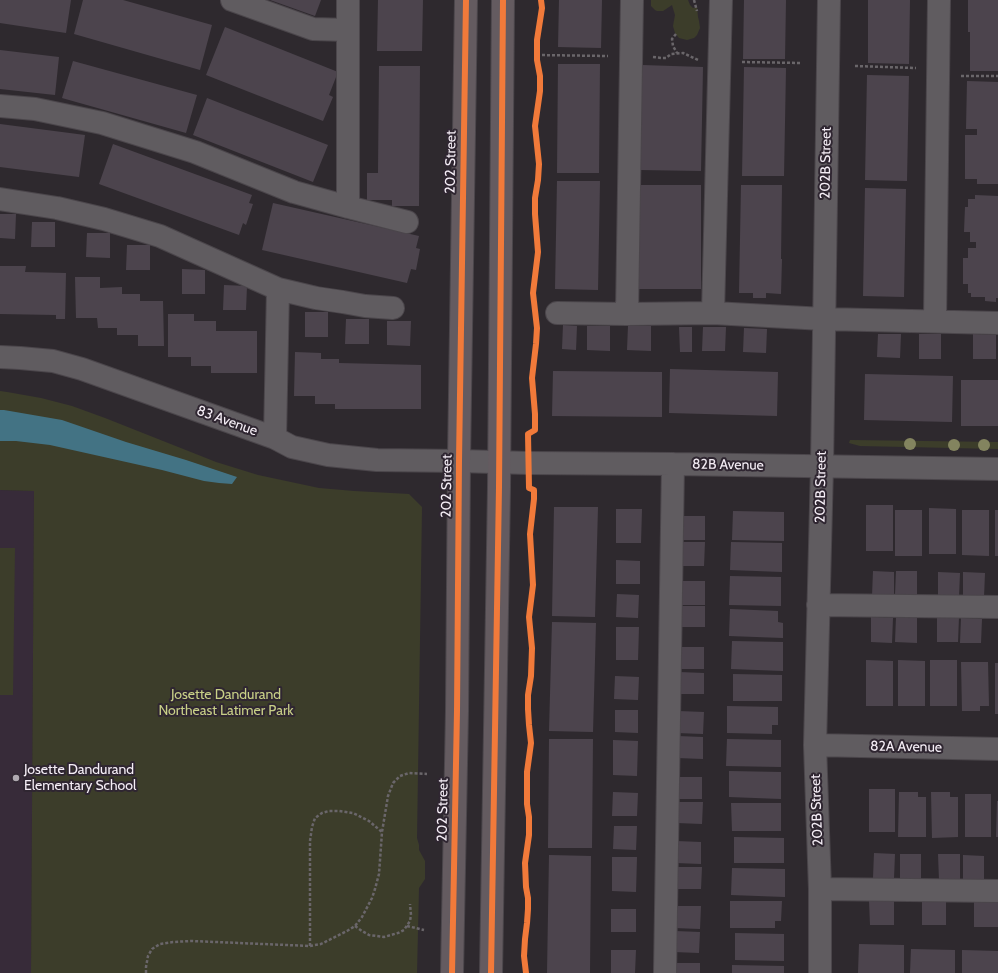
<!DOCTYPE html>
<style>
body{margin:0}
canvas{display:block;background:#2e292e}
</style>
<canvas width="998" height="973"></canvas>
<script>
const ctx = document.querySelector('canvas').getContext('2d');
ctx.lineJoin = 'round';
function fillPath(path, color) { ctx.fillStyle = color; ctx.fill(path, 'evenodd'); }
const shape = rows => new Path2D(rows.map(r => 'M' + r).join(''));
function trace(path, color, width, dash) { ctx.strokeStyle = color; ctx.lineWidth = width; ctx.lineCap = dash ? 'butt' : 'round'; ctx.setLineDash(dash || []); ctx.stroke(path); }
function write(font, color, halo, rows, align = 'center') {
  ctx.font = font + ' Cabin,sans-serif'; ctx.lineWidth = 4; ctx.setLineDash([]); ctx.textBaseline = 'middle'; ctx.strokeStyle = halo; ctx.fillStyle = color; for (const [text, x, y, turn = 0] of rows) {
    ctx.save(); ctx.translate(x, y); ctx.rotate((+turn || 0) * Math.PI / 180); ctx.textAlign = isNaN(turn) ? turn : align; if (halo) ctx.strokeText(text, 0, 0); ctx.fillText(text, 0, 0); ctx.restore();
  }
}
fillPath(shape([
 [0,490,34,491,31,973,0,973]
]), '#372b39');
fillPath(shape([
 [651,0,688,0,690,5,693,8,697,7,698,17,699,21,700,28,697,35,694,38,687,40,679,38,675,33,673,26,675,15,672,5,663,11,657,11,655,10,651,6],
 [0,391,7,392,41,398,72,406,105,418,216,462,258,475,319,488,354,491,409,494,422,507,417,838,419,845,419,850,425,861,425,879,419,888,417,973,31,973,34,491,0,490],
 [850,440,998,442,998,449,860,446,849,443],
 [0,548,15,548,13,695,0,695]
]), '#3c3d2a');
fillPath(shape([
 [0,410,4,410,62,420,126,442,186,460,237,477,232,484,219,483,204,481,162,470,50,445,16,441,0,441]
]), '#437384');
fillPath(shape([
 [0,0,71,0,66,33,0,23],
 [83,0,123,0,212,25,200,70,74,34],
 [270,0,321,0,315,16],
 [378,0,423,0,422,51,377,51],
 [559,0,602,0,601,48,558,47],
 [744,0,786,0,785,59,743,59],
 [868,0,910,0,909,64,868,63],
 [968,0,998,0,998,71,970,71,970,32,968,32],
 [225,27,338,72,329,95,333,97,323,121,206,75],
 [0,50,59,57,55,95,0,89],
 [73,61,197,95,186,133,62,98],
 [558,64,600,64,599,173,557,173],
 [642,65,703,67,701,171,640,170],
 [379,66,420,66,419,206,392,206,392,200,367,200,367,173,378,173],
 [744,67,786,68,784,176,742,176],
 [867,75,909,76,907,181,865,180],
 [967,81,998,82,998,184,977,184,977,179,965,179,965,135,977,135,977,129,966,129],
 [207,98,328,145,313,182,193,135],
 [0,124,85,135,79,177,0,167],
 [113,144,252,195,249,203,253,204,246,225,243,223,239,235,99,184],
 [557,181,600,181,598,290,555,289],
 [639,185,701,185,701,289,638,289],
 [741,185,782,185,781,259,782,259,781,294,766,293,766,298,753,298,753,293,739,293],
 [865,188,906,189,904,297,863,296],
 [975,195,998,196,998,298,996,298,996,302,985,301,985,297,971,297,971,293,968,293,968,284,963,284,963,258,968,258,968,248,976,248,976,242,970,242,970,232,964,232,965,207,968,207,968,199,975,199],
 [273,203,419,236,416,248,420,249,416,270,411,269,407,283,262,250],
 [0,214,16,214,15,239,0,238],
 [32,222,55,222,55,247,31,247],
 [87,233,110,233,110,258,86,257],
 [127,245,150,245,150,270,126,270],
 [0,266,26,266,25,272,66,273,65,319,56,319,56,315,0,314],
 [182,269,205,270,205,294,182,294],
 [75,277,100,277,100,288,122,287,122,294,140,294,140,301,163,301,164,346,138,346,138,335,117,335,117,328,98,328,97,318,76,318],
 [224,285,247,286,246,310,223,310],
 [305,312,328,312,328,337,305,337],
 [168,314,194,314,194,321,216,321,216,331,257,331,257,373,211,373,211,366,191,366,191,357,168,357],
 [346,319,369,319,369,344,345,344],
 [387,321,411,321,410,346,387,345],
 [563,325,577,326,576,350,562,349],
 [587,326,610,326,610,351,587,350],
 [628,326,651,326,651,351,627,350],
 [679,327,692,327,692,352,680,352],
 [703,327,726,327,725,351,702,351],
 [744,328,767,329,766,353,743,352],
 [878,334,901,334,900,358,877,357],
 [919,334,941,334,941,359,919,359],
 [973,334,996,335,996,359,973,359],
 [295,352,321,353,321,359,339,359,339,363,421,365,421,409,335,409,335,404,315,404,315,396,294,396],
 [670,369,778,372,777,416,669,413],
 [553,371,662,372,662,417,552,416],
 [865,374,953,376,952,422,864,420],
 [961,380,998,380,998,426,961,426],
 [866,505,893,505,893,551,866,551],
 [554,507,598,507,595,617,552,616],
 [929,508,956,509,956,554,929,554],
 [616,509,642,509,641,543,616,543],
 [895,510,922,510,922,556,895,556],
 [962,510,989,510,989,556,962,555],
 [995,510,998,510,998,556,995,556],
 [733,511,784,512,784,541,732,540],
 [680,516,705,516,705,540,680,540],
 [680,542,705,542,704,566,680,566],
 [731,542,782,543,782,572,730,570],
 [616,560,640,561,640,584,616,584],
 [873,571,894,572,894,596,872,596],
 [896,571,917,571,917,596,895,595],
 [938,572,960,573,959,597,938,597],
 [963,572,985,573,984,597,963,597],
 [730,576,781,577,781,606,729,605],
 [680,581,705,581,705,605,680,605],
 [617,594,639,595,638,618,616,617],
 [680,606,705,606,705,627,680,627],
 [730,609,778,611,778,622,783,623,783,638,729,636],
 [871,617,893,618,892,643,871,642],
 [896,617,917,618,917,643,895,642],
 [937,617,959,617,958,642,937,642],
 [961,618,982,619,981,643,960,643],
 [552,622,596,623,593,732,549,731],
 [616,627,639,627,638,660,616,660],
 [732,641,783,642,783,671,731,669],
 [679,647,704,647,704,669,679,669],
 [866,660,893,661,893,706,866,706],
 [898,660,925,661,925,706,898,706],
 [930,660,957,660,957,706,930,706],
 [961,662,988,662,989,706,980,706,980,711,962,711],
 [995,663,998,663,998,714,995,714],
 [679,672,704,673,704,694,679,694],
 [733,674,782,675,782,701,733,701],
 [615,676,639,677,638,700,614,699],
 [727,706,778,707,778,725,772,725,772,734,727,733],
 [615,710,638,710,638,733,615,732],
 [678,711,704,712,703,734,677,733],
 [677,736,703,737,703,759,677,758],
 [549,739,593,739,592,848,548,848],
 [727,739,781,740,781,767,726,766],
 [613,740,638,741,637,776,613,775],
 [729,771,781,772,781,799,729,797],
 [676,777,702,777,702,799,676,799],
 [869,789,895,789,895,832,869,832],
 [613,792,638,793,637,816,612,816],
 [899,792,918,792,918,797,926,797,926,837,898,837],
 [931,792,950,792,950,797,958,797,958,837,932,838],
 [965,794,991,794,991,837,965,837],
 [997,801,998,801,998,837,996,837],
 [677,802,703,802,702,824,677,823],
 [731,803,781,803,781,831,732,831],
 [614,826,637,826,636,850,613,849],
 [734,837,784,838,784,863,734,863],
 [676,841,701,842,701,864,676,863],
 [874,853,895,854,894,878,873,878],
 [900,854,921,854,921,879,900,878],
 [938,854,960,854,960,879,939,880],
 [549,855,591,856,590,973,547,973],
 [963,855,984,856,984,880,963,880],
 [612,857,637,857,636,892,612,891],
 [676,867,702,867,701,889,676,889],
 [732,868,785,869,785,897,731,895],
 [869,900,894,900,894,925,870,925],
 [922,900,946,901,946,925,922,925],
 [730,901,782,901,781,921,775,921,775,928,730,928],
 [974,902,998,902,998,927,974,927],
 [675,906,701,906,700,929,674,928],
 [611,909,636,909,636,932,611,932],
 [675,931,700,932,699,953,674,952],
 [735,933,784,934,784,961,735,960],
 [859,944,904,945,904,973,858,973],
 [911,949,955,950,955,973,910,973],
 [611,950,636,950,635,973,611,973],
 [962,950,998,951,998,973,962,973],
 [674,963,700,963,700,973,674,973],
 [732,965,784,966,784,973,732,973]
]), '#4c444d');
const minor = shape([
 [232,0,313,29,348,30],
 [0,106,35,109,102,123,195,152,294,192,348,207,407,222],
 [0,199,57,208,104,219,160,236,278,289,316,298,343,302,365,306,393,308],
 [348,207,348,0],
 [557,313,627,314,713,313,824,319,998,323],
 [713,313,721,0],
 [627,314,632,0],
 [935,321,939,0],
 [0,357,20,358,53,361,82,369,275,438,292,447,328,455,377,460,459,461,528,463,673,464,998,469],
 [275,438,278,289],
 [818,605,998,607],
 [815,745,998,749],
 [820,889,998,891],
 [665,973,673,464],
 [820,973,820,889,815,745,822,466,829,0]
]);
const major = shape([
 [452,973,457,711,459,461,466,0],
 [491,973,499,487,503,0]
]);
trace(minor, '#4b464b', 24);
trace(major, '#4b464b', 24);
trace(shape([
 [694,0,697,11],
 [676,34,672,39,673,46,677,53],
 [537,55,608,56],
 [653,57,662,58,666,58,671,54,683,53,698,60],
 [742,62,800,63],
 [855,66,916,68],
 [961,76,998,76],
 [355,926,362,931,369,935,377,936,384,937,398,933,404,930,410,921,411,915,410,904],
 [407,926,424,930],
 [310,946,310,841,312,827,315,818,322,813,329,811,339,811,353,813,369,821,382,832],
 [146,973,146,967,148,956,152,949,160,944,173,942,192,941,310,946,321,944,347,931,355,926,362,917,372,898,375,889,379,874,382,832,388,796,393,783,400,776,409,773,427,774]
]), '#6a666a', 2.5, [3, 2]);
trace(minor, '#605c60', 22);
trace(major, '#645b60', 22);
trace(shape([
 [452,973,457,711,459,461,466,0],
 [491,973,499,487,503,0],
 [526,973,524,956,525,939,527,923,528,909,528,898,526,887,525,863,529,835,529,817,527,804,527,772,531,743,529,725,528,709,528,695,531,676,532,648,529,617,533,585,530,534,534,499,534,490,529,488,528,434,535,430,535,414,532,378,536,344,537,328,533,293,538,252,535,214,535,198,538,180,539,164,535,126,540,91,540,76,537,60,537,40,542,8,541,0]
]), '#f17a3a', 6);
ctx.fillStyle = '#83845f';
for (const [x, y] of [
 [910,444],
 [954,445],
 [984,445]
]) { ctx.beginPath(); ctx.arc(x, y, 6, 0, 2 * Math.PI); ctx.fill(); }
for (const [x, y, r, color] of [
 [16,778,4,"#afa9b0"]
]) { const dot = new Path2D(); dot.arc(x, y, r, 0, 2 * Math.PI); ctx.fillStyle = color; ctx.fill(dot); trace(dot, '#2f2631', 1.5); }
write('14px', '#f5eef6', '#2f2631', [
 ["202 Street",451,162,-89],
 ["202B Street",826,163,-89],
 ["83 Avenue",227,421,20],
 ["82B Avenue",728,465,1],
 ["202 Street",447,486,-89],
 ["202B Street",821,487,-89],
 ["82A Avenue",906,747,1],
 ["202 Street",443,810,-89],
 ["202B Street",817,810,-92]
]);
write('14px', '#c8cf87', '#2f2631', [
 ["Josette Dandurand",226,695],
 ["Northeast Latimer Park",226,711]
]);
write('14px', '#f5eef6', '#2f2631', [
 ["Josette Dandurand",24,770],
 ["Elementary School",24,786]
], 'left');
</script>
